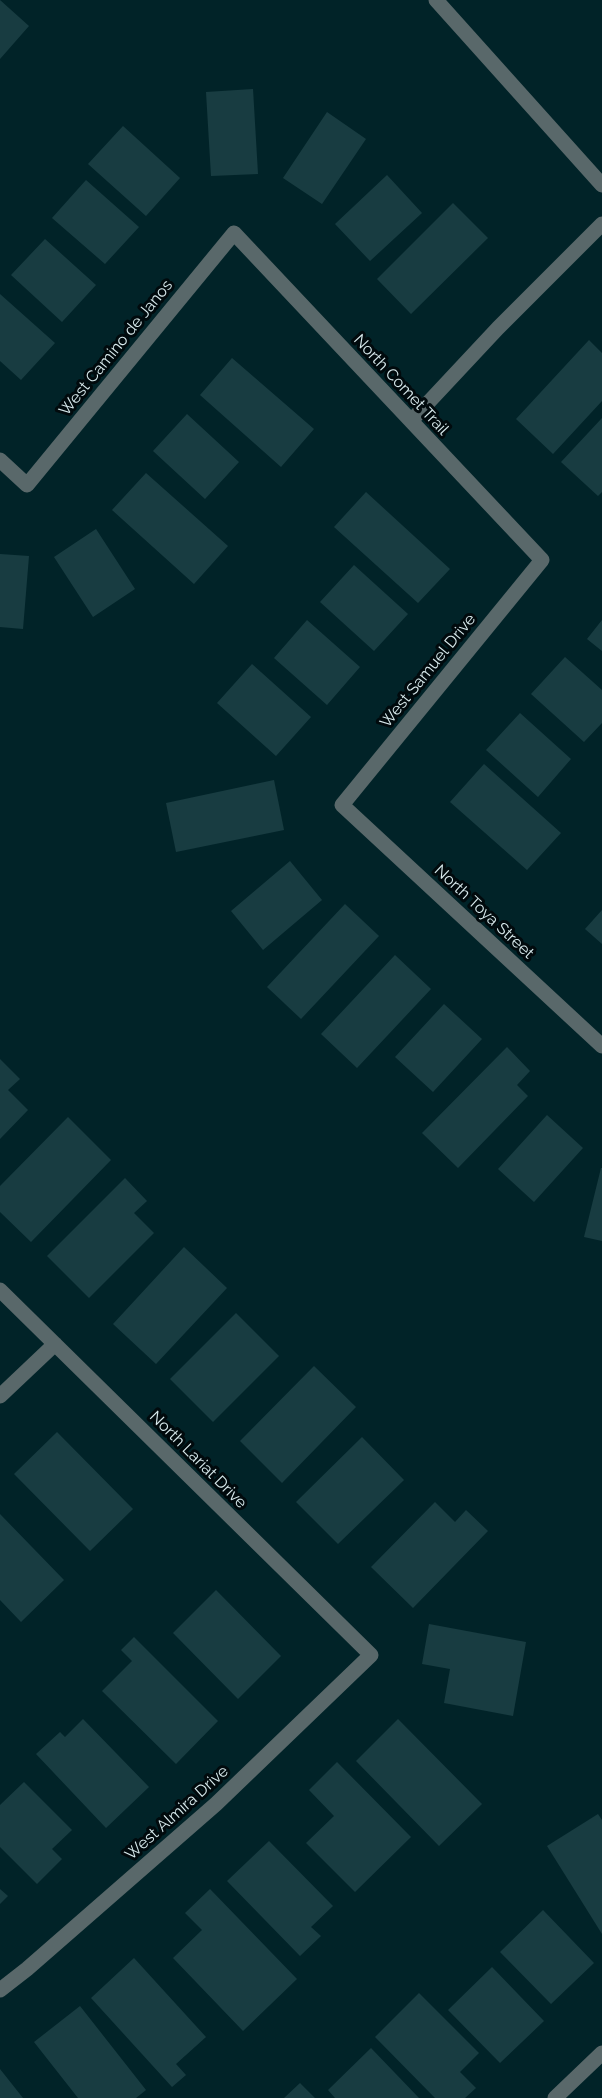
<!DOCTYPE html>
<style>
body{margin:0}
canvas{display:block;background:#012328}
</style>
<canvas width="602" height="2098"></canvas>
<script>
const ctx = document.querySelector('canvas').getContext('2d');
ctx.lineJoin = 'round';
function fillPath(path, color) { ctx.fillStyle = color; ctx.fill(path, 'evenodd'); }
const shape = rows => new Path2D(rows.map(r => 'M' + r).join(''));
function trace(path, color, width, dash) { ctx.strokeStyle = color; ctx.lineWidth = width; ctx.lineCap = dash ? 'butt' : 'round'; ctx.setLineDash(dash || []); ctx.stroke(path); }
function write(font, color, halo, rows, align = 'center') {
  ctx.font = font + ' Raleway,sans-serif'; ctx.lineWidth = 6; ctx.setLineDash([]); ctx.textBaseline = 'middle'; ctx.strokeStyle = halo; ctx.fillStyle = color; for (const [text, x, y, turn = 0] of rows) {
    ctx.save(); ctx.translate(x, y); ctx.rotate((+turn || 0) * Math.PI / 180); ctx.textAlign = isNaN(turn) ? turn : align; if (halo) ctx.strokeText(text, 0, 0); ctx.fillText(text, 0, 0); ctx.restore();
  }
}
fillPath(shape([
 [0,0,29,26,0,59],
 [253,89,258,174,211,176,206,92],
 [327,112,366,139,322,204,283,178],
 [123,126,180,178,146,216,88,164],
 [387,175,422,213,370,261,335,224],
 [86,180,139,227,105,264,52,218],
 [453,203,488,238,411,314,377,279],
 [45,239,96,285,62,322,11,275],
 [0,294,55,343,21,380,0,361],
 [589,340,602,353,602,401,553,454,516,419],
 [232,358,314,429,281,467,200,395],
 [187,414,239,462,205,499,153,451],
 [602,418,602,492,598,496,561,462],
 [146,473,228,546,194,584,112,510],
 [366,492,450,569,418,603,334,527],
 [96,529,135,589,93,617,54,557],
 [0,554,29,556,23,629,0,627],
 [354,565,408,614,374,651,320,602],
 [307,620,360,667,327,705,274,658],
 [602,620,602,651,587,639],
 [565,657,602,690,602,723,584,742,531,694],
 [252,664,311,717,276,756,217,703],
 [520,713,571,759,538,797,486,750],
 [484,764,561,833,527,870,450,802],
 [274,780,284,830,176,852,166,803],
 [290,861,322,900,263,950,231,911],
 [345,904,379,936,301,1019,267,987],
 [602,910,602,944,585,929],
 [395,955,431,989,357,1068,321,1034],
 [444,1004,482,1039,433,1092,395,1057],
 [507,1047,530,1071,517,1085,528,1096,458,1168,422,1133],
 [0,1059,20,1079,8,1090,28,1110,0,1139],
 [547,1115,583,1148,534,1202,498,1169],
 [68,1117,111,1160,31,1242,0,1212,0,1186],
 [601,1168,602,1168,602,1241,584,1237],
 [125,1178,147,1201,134,1213,154,1233,89,1298,47,1256],
 [184,1247,227,1288,156,1364,113,1324],
 [236,1313,279,1356,213,1422,170,1379],
 [314,1366,356,1407,282,1483,240,1441],
 [57,1432,133,1509,90,1551,14,1474],
 [362,1437,404,1480,338,1544,296,1502],
 [435,1502,455,1522,466,1510,488,1531,413,1608,371,1567],
 [0,1514,64,1580,21,1622,0,1600],
 [216,1590,281,1656,238,1699,173,1633],
 [429,1624,526,1642,513,1716,444,1703,450,1669,422,1664],
 [134,1637,218,1721,176,1764,102,1691,132,1661,121,1650],
 [83,1719,149,1787,106,1828,36,1754,60,1732,65,1737],
 [398,1719,482,1804,439,1846,356,1761],
 [337,1762,411,1837,355,1892,306,1843,334,1816,309,1790],
 [24,1782,72,1830,52,1849,62,1859,37,1884,0,1847,0,1805],
 [598,1814,602,1820,602,1934,547,1846],
 [269,1841,333,1906,311,1927,321,1936,300,1956,227,1881],
 [0,1889,8,1896,0,1904],
 [210,1889,297,1979,243,2031,173,1958,202,1930,185,1913],
 [543,1910,594,1963,551,2004,500,1952],
 [134,1958,206,2037,176,2064,186,2075,172,2087,91,1998],
 [492,1967,544,2021,500,2063,448,2010],
 [419,1993,479,2053,460,2072,476,2088,465,2098,435,2098,375,2037],
 [80,2006,146,2090,136,2098,78,2098,34,2042],
 [371,2048,419,2098,335,2098,328,2090],
 [0,2069,23,2098,0,2098],
 [300,2083,315,2098,284,2098]
]), '#183c41');
trace(shape([
 [436,0,602,185],
 [411,421,498,328,602,224],
 [0,460,27,485,234,233,542,560,342,805,602,1046],
 [0,1290,371,1655,216,1804,27,1969,0,1990],
 [0,1396,55,1344],
 [555,2098,602,2053]
]), '#59686a', 15);
write('16px', '#d9ebee', '#010a0d', [
 ["West Camino de Janos",116,348,-51],
 ["North Comet Trail",401,385,47],
 ["West Samuel Drive",428,671,-51],
 ["North Toya Street",484,912,43],
 ["North Lariat Drive",198,1460,45],
 ["West Almira Drive",177,1813,-42]
]);
</script>
